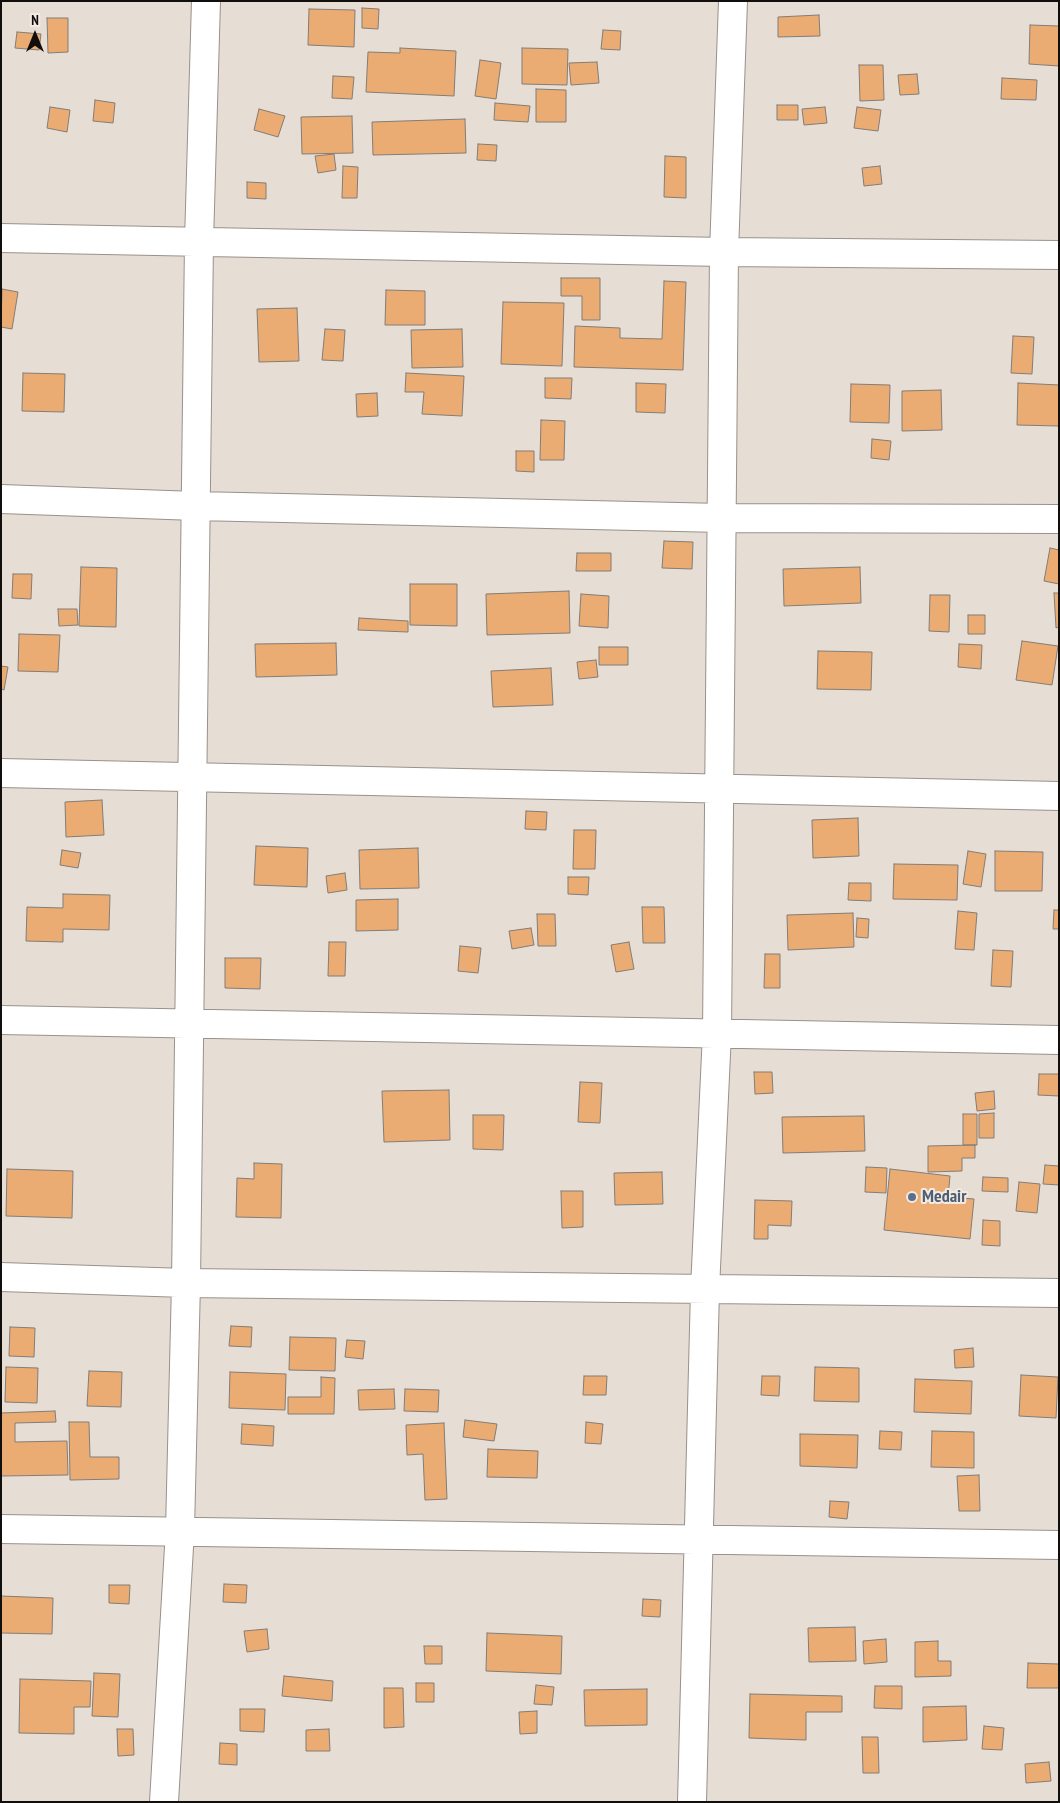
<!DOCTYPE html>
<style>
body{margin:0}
#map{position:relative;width:1060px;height:1803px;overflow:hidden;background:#e6ddd5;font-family:"PT Sans Narrow",sans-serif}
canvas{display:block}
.frame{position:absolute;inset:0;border:2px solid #110e0c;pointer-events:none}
.north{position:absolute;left:10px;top:10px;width:50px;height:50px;-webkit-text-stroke:4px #f3eae2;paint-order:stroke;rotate:0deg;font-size:14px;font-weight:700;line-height:20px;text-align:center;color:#110e0c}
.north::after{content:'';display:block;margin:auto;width:18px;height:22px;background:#110e0c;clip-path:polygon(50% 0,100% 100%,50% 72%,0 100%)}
</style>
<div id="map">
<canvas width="1060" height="1803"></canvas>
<div class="frame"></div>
<div class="north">N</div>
</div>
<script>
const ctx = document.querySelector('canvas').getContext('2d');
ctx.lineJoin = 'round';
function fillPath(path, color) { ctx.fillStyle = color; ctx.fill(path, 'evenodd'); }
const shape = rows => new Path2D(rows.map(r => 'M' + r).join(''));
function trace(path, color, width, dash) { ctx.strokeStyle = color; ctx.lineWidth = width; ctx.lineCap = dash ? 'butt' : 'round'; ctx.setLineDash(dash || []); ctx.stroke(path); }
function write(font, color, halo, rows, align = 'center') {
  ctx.font = font + ' "PT Sans Narrow",sans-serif'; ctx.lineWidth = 4; ctx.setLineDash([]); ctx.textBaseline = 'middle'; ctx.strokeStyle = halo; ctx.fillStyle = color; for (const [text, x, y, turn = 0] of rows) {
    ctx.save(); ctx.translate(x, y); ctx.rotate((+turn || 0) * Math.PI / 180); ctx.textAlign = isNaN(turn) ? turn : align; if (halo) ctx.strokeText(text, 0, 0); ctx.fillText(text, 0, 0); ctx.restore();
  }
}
const building = shape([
 [362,8,379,9,378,29,362,28,362,8],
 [309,9,355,10,354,47,308,45,309,9],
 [819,15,820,36,778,37,778,17,819,15],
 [47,18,68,18,68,52,48,53,47,18],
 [1030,25,1059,26,1059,66,1029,64,1030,25],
 [603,30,621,31,620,50,601,49,603,30],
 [17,32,41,34,39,50,15,48,17,32],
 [400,48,456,51,454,96,366,92,368,52,400,53,400,48],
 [522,48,568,49,567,85,522,84,522,48],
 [480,60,501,63,496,99,475,96,480,60],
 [597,62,599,83,571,85,569,63,597,62],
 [859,65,883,65,884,100,860,101,859,65],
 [917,74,919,94,900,95,898,75,917,74],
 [333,76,354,77,352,99,332,98,333,76],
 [1002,78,1037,80,1036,100,1001,99,1002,78],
 [536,89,566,90,566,122,536,122,536,89],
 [95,100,115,103,113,123,93,121,95,100],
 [495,103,530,106,528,122,494,120,495,103],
 [777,105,798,105,798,120,777,120,777,105],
 [50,107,70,110,67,132,47,128,50,107],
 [825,107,827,123,804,125,802,109,825,107],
 [857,107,881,110,878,131,854,128,857,107],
 [259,109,285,116,278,137,254,130,259,109],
 [352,116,353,153,302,154,301,117,352,116],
 [465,119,466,153,373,155,372,122,465,119],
 [478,144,497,145,496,161,477,160,478,144],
 [334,154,336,170,318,173,315,156,334,154],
 [665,156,686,157,686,198,664,197,665,156],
 [343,166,358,167,357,198,342,198,343,166],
 [880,166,882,184,864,186,862,168,880,166],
 [247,182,266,183,266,199,247,198,247,182],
 [561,278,600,278,600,320,582,320,582,296,561,296,561,278],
 [664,281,686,282,683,370,574,367,575,326,620,328,620,338,662,339,664,281],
 [2,289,18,292,12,329,1,327,2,289],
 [386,290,425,291,425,325,385,325,386,290],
 [503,302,564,303,562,366,501,364,503,302],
 [297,308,299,361,259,362,257,309,297,308],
 [325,329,345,330,343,361,322,360,325,329],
 [462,329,463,367,412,368,411,330,462,329],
 [1013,336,1034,337,1032,374,1011,373,1013,336],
 [23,373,65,374,64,412,22,411,23,373],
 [406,373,464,376,462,416,422,414,424,392,405,392,406,373],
 [545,378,572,378,571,399,545,398,545,378],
 [636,383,666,384,665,413,636,412,636,383],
 [1018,383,1059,385,1059,426,1017,425,1018,383],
 [851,384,890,385,889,423,850,422,851,384],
 [941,390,942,430,902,431,902,391,941,390],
 [377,393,378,416,357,417,356,394,377,393],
 [541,420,565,421,564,460,540,460,541,420],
 [872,439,891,441,889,460,871,458,872,439],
 [516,451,534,451,534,472,516,471,516,451],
 [664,541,693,542,692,569,662,568,664,541],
 [1050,548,1059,550,1059,584,1044,581,1050,548],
 [577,553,611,553,611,571,576,571,577,553],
 [81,567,117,568,116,627,79,626,81,567],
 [860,567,861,603,784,606,783,569,860,567],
 [13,574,32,574,31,599,12,598,13,574],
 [410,584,457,584,457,626,410,625,410,584],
 [569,591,570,633,487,635,486,594,569,591],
 [1054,593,1059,593,1059,627,1056,628,1054,593],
 [581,594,609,596,608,628,579,626,581,594],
 [930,595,950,595,949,632,929,631,930,595],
 [58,609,77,609,78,625,59,626,58,609],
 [968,615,985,615,985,634,968,634,968,615],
 [359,618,408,621,408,632,358,630,359,618],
 [19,634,60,635,58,672,18,671,19,634],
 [1022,641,1058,646,1052,685,1016,680,1022,641],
 [336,643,337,675,256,677,255,644,336,643],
 [959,644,982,645,981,669,958,667,959,644],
 [599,647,628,647,628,665,599,665,599,647],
 [818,651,872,652,871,690,817,689,818,651],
 [596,660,598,677,579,679,577,662,596,660],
 [1,666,8,667,4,690,1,689,1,666],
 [551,668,553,705,493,707,491,671,551,668],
 [102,800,104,835,66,837,65,802,102,800],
 [526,811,547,812,546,830,525,829,526,811],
 [858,818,859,856,813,858,812,820,858,818],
 [574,830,596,830,595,869,573,869,574,830],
 [256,846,308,848,307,887,254,885,256,846],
 [418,848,419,888,360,889,359,850,418,848],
 [62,850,81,853,78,868,60,865,62,850],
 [968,851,986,854,981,887,963,884,968,851],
 [995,851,1043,852,1042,891,995,891,995,851],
 [894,864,958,865,957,900,893,899,894,864],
 [345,873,347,890,328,893,326,876,345,873],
 [568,877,589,877,588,895,568,894,568,877],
 [849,883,871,883,871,901,848,900,849,883],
 [63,894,110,895,109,930,63,929,63,942,26,941,27,907,63,908,63,894],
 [398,899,398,930,356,931,356,900,398,899],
 [642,907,664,907,665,943,643,943,642,907],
 [1054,910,1059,910,1059,929,1053,929,1054,910],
 [958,911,977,913,974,950,955,949,958,911],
 [853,913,854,947,788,950,787,915,853,913],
 [537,914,555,914,556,946,538,946,537,914],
 [857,918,869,919,868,938,856,937,857,918],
 [531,928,534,945,512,949,509,931,531,928],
 [329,942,346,942,345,976,328,976,329,942],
 [629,942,634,969,616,972,611,945,629,942],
 [460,946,481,948,478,973,458,971,460,946],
 [993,950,1013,951,1011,987,991,986,993,950],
 [765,954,780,954,780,988,764,988,765,954],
 [225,958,261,958,260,989,225,988,225,958],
 [754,1072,772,1072,773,1093,755,1094,754,1072],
 [1039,1074,1059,1074,1059,1096,1038,1095,1039,1074],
 [580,1082,602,1083,600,1123,578,1122,580,1082],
 [449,1090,450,1140,384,1142,382,1091,449,1090],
 [994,1091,995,1109,977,1111,975,1093,994,1091],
 [994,1113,994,1138,979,1138,979,1114,994,1113],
 [963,1114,977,1114,977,1145,963,1145,963,1114],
 [473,1115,504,1115,503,1150,473,1149,473,1115],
 [864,1116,865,1151,783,1153,782,1117,864,1116],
 [975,1145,975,1158,962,1158,962,1171,928,1172,928,1146,975,1145],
 [254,1163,282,1164,281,1218,236,1217,237,1178,254,1179,254,1163],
 [1045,1165,1059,1166,1059,1185,1043,1184,1045,1165],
 [866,1167,887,1168,886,1193,865,1192,866,1167],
 [7,1169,73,1171,72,1218,6,1216,7,1169],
 [890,1169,950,1176,948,1197,974,1199,970,1239,884,1230,890,1169],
 [662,1172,663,1204,615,1205,614,1173,662,1172],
 [983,1177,1008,1178,1008,1192,982,1191,983,1177],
 [1019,1182,1040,1184,1037,1213,1016,1211,1019,1182],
 [561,1191,583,1191,583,1227,562,1228,561,1191],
 [755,1200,792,1201,791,1226,768,1225,768,1239,754,1239,755,1200],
 [983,1220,1000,1221,1000,1246,982,1245,983,1220],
 [231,1326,252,1327,251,1347,229,1346,231,1326],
 [10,1327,35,1328,34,1357,9,1356,10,1327],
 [290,1337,336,1338,335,1371,289,1370,290,1337],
 [347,1340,365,1341,363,1359,345,1357,347,1340],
 [973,1348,974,1367,955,1368,954,1350,973,1348],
 [6,1367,38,1368,37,1403,5,1402,6,1367],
 [815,1367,859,1368,859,1402,814,1401,815,1367],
 [89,1371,122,1372,121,1407,87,1406,89,1371],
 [230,1372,286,1374,285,1410,229,1408,230,1372],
 [1021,1375,1058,1377,1056,1418,1019,1416,1021,1375],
 [584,1376,607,1376,606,1395,583,1395,584,1376],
 [762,1376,780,1376,779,1396,761,1395,762,1376],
 [321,1377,335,1378,334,1414,288,1414,288,1397,321,1397,321,1377],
 [915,1379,972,1381,971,1414,914,1412,915,1379],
 [394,1389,395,1409,359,1410,358,1390,394,1389],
 [405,1389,439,1390,438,1412,404,1411,405,1389],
 [55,1411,56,1422,15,1423,15,1442,67,1441,68,1475,1,1476,1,1413,55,1411],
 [465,1420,497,1424,494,1441,463,1437,465,1420],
 [69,1422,89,1422,90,1457,119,1457,119,1479,70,1480,69,1422],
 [586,1422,603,1424,601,1444,585,1443,586,1422],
 [444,1423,447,1499,425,1500,423,1454,407,1455,406,1425,444,1423],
 [242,1424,274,1426,273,1446,241,1444,242,1424],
 [880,1431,902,1432,901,1450,879,1449,880,1431],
 [932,1431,974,1432,974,1468,931,1467,932,1431],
 [800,1434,858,1435,857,1468,800,1466,800,1434],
 [488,1449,538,1451,537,1478,487,1477,488,1449],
 [979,1475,980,1511,959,1511,957,1476,979,1475],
 [830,1501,849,1502,847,1519,829,1517,830,1501],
 [224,1584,247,1585,246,1603,223,1602,224,1584],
 [109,1585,130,1585,129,1604,109,1603,109,1585],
 [1,1596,53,1598,52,1634,1,1633,1,1596],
 [643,1599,661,1600,660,1617,642,1616,643,1599],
 [855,1627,856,1661,809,1662,808,1628,855,1627],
 [267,1629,269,1649,247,1652,244,1631,267,1629],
 [487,1633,562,1636,561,1674,486,1671,487,1633],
 [886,1639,887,1662,864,1664,863,1641,886,1639],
 [938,1641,938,1661,951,1661,951,1676,915,1677,915,1642,938,1641],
 [424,1646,442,1646,442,1664,425,1664,424,1646],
 [1028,1663,1059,1664,1059,1688,1027,1688,1028,1663],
 [94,1673,120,1674,118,1717,92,1716,94,1673],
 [284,1676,333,1681,332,1701,282,1696,284,1676],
 [20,1679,91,1681,90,1707,74,1707,74,1734,19,1733,20,1679],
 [416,1683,434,1683,434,1702,416,1702,416,1683],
 [536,1685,554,1687,552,1705,534,1704,536,1685],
 [875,1686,902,1686,902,1709,874,1708,875,1686],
 [384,1688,403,1688,404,1727,384,1728,384,1688],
 [647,1689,647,1725,585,1726,584,1690,647,1689],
 [750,1694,842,1696,842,1712,806,1712,806,1740,749,1738,750,1694],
 [966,1706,967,1740,923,1742,923,1707,966,1706],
 [240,1709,265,1709,264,1732,240,1731,240,1709],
 [537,1711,537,1733,520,1734,519,1712,537,1711],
 [984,1726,1004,1728,1002,1750,982,1749,984,1726],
 [117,1729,133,1729,134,1755,118,1756,117,1729],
 [329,1729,330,1751,306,1751,306,1730,329,1729],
 [862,1737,878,1737,879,1773,863,1773,862,1737],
 [220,1743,237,1744,237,1765,219,1764,220,1743],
 [1049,1762,1051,1781,1026,1783,1025,1764,1049,1762]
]);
fillPath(building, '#eaac73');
trace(building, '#847c75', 1);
const minor = shape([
 [1,238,724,252,1059,255],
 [1,499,196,506,722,518,1059,519],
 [1,773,1059,796],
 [1,1020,1059,1040],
 [1,1277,186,1283,1059,1293],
 [1,1529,1059,1545],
 [164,1802,180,1530,186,1283,199,242,206,1],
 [692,1802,705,1289,717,1033,724,252,733,1]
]);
trace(minor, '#99918a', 30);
trace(minor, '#fff', 28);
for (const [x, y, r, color] of [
 [912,1197,5,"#5c6f8a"]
]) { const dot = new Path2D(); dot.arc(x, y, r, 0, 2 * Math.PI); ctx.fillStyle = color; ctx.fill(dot); trace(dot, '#f3eae2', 2); }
write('bold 18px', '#4e5e75', '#f3eae2', [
 ["Medair",922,1197]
], 'left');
</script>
